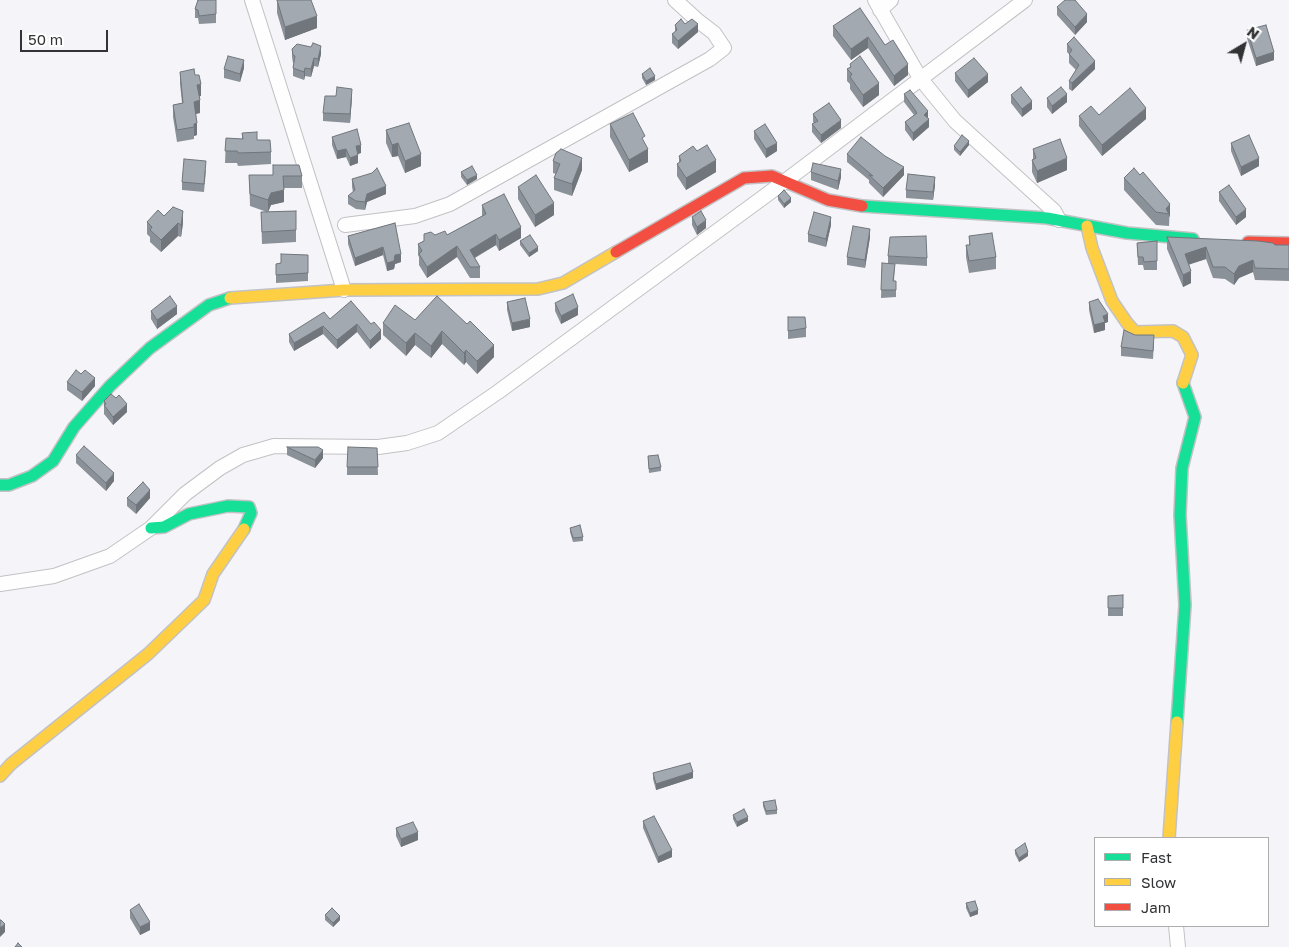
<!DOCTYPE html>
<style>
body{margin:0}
#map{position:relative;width:1289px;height:947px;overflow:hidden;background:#f5f5f9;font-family:"Golos Text",sans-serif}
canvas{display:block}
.legend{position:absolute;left:1094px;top:837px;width:175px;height:90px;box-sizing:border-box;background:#fff;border:1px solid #adadae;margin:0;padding:6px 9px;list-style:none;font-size:15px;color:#323335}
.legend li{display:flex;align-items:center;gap:10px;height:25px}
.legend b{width:25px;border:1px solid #adadae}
.north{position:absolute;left:1219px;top:20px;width:50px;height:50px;-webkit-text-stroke:4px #fff;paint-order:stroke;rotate:37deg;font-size:14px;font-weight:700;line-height:20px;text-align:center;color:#323335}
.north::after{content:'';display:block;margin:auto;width:18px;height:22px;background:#323335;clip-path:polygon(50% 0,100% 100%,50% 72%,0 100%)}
.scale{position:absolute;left:20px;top:30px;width:88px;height:22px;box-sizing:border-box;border:2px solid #323335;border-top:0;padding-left:6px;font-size:15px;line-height:18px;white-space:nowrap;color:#323335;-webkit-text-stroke:4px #fff;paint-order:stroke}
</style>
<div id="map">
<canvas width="1289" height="947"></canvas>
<ul class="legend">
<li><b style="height:6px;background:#16e098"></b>Fast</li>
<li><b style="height:6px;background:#ffcf43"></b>Slow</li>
<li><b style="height:6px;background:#f24e42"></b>Jam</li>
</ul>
<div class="north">N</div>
<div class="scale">50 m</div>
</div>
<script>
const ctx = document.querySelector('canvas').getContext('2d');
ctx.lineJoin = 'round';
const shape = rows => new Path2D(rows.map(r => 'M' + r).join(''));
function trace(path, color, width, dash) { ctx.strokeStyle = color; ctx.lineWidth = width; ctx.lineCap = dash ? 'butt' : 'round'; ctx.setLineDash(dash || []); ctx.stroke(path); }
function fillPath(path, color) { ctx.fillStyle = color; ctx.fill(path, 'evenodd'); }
const street = shape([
 [252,0,344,290],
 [875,0,920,78,955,121,1054,211,1059,220],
 [880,10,891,0],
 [345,225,415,216,450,204,710,59,724,48,714,33,697,20,675,0],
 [0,584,54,576,110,556,151,528,185,494,220,468,243,455,274,446,378,447,407,443,438,433,498,392,784,182,1025,0],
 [1176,926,1178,947]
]);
const fast = shape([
 [862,206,1047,218,1127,233,1193,239],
 [0,485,9,485,32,476,53,461,74,427,110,386,150,348,209,305,230,298],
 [151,528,164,527,189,514,228,506,249,507,251,513,244,529],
 [1177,722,1185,605,1180,515,1182,468,1195,417,1183,383]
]);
const slow = shape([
 [1087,226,1092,248,1112,301,1127,323,1135,332,1173,331,1183,337,1192,355,1183,383],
 [230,298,344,290,538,289,563,283,616,252],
 [0,776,11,764,148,654,204,600,213,574,244,529],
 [1169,838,1177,722]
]);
const jam = shape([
 [1248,242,1289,243],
 [616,252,744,178,772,176,828,200,862,206]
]);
trace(street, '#c2c2c5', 16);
trace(fast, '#c2c2c5', 14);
trace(slow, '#c2c2c5', 14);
trace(jam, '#c2c2c5', 14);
trace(street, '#fefefe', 14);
trace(fast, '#16e098', 11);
trace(slow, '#ffcf43', 11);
trace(jam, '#f24e42', 11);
fillPath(shape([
 [198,0,216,14,216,23,199,24,198,18,195,18,195,9],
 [277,0,317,28,285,40,277,13],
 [1057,7,1087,22,1075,35,1057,15],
 [860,8,885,45,908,75,894,86,868,48,851,60,833,36,833,26],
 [675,25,698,32,678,49,672,43,672,34,675,32],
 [1247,30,1274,60,1256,66,1247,38],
 [1067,44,1095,69,1072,91,1069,89,1069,81,1076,70,1069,63,1069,54,1067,52],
 [292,49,321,54,318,67,314,66,311,77,305,76,304,80,293,76,293,68,294,63,293,63,292,57],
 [850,64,879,95,863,107,850,89,850,84,847,81,847,69,850,67],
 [244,68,240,82,224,78,224,69],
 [180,72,195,75,201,96,199,96,200,113,196,114,197,135,194,136,194,139,177,142,173,117,173,105,182,103,180,84],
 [955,73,988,82,968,98,955,81],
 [642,74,655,80,646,85,642,78],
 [904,94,929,127,913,141,905,130,905,122,914,115,904,102],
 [1011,95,1032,109,1022,117,1011,103],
 [352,97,350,123,323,121,323,113],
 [1047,98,1067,102,1052,114,1047,107],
 [813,114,841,128,821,143,812,132,812,124,814,123,813,122],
 [1099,115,1146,119,1102,156,1079,126,1079,116],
 [610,124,645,143,648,162,629,172,610,137],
 [386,130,421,166,405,173,398,156,392,157,386,143],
 [754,131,777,151,766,158,754,139],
 [242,133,257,140,271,152,271,164,238,166,237,163,225,163,226,138,242,139],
 [332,137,361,153,358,154,358,163,350,166,346,157,337,159,332,145],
 [1231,143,1259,166,1241,176,1231,151],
 [969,145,960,156,954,150,954,146],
 [1033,149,1067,170,1037,183,1032,172,1032,160,1033,159],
 [847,154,904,175,883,197,869,183,869,180,847,162],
 [679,156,716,172,686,190,677,176,677,164,679,163],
 [553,161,582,170,572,196,554,190,554,178,556,174,553,173],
 [206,170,204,192,182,190,182,182],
 [461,172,477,179,467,185,461,177],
 [811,172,841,177,838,190,811,180],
 [249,175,302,176,302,188,284,188,284,202,271,205,268,212,296,211,296,242,262,244,261,212,267,212,250,206],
 [1140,175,1170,204,1169,226,1156,225,1124,190,1124,178],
 [352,179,386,194,367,202,365,210,356,209,348,204,348,196,353,192,352,187],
 [935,185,933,200,906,198,906,190],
 [518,187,554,215,535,227,518,199],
 [1219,192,1246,217,1236,225,1219,201],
 [778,196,791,202,784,208,778,200],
 [482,205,521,238,499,251,496,245,475,258,480,267,480,278,470,278,457,257,427,278,419,265,419,257,418,255,418,244,435,235,447,235,482,216],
 [164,216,183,223,181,237,178,236,161,252,150,242,150,237,147,234,147,222],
 [692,217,706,228,697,235,692,225],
 [395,223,401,262,395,264,394,269,387,271,383,255,355,266,348,244,348,236],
 [831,225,826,247,808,242,808,234],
 [969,236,996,257,996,269,969,273,966,257,966,245,969,245],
 [870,237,865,268,847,265,847,257],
 [1167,237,1275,245,1289,245,1289,281,1255,280,1253,272,1239,278,1234,285,1225,279,1213,278,1206,259,1189,264,1191,283,1183,287,1167,249],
 [520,241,538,251,529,257,520,245],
 [1157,241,1157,270,1144,270,1143,265,1138,265,1137,243],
 [308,255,308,281,276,283,276,264],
 [888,256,927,258,927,266,895,264,894,281,896,281,896,297,881,298,882,263,888,264],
 [437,296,494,357,477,374,466,362,464,365,442,344,431,358,415,345,406,356,383,335,383,323,415,320],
 [351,301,381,339,370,349,357,332,337,349,323,334,294,351,289,342,289,334,330,319],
 [507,302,530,327,512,331,507,310],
 [1089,302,1108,322,1105,323,1105,330,1094,333,1089,310],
 [555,303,578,315,561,324,555,311],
 [151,311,177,314,157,329,151,319],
 [788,317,806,328,806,337,788,339],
 [1154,343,1153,359,1121,356,1121,347],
 [81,374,95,386,82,401,67,390,67,382],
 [104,401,127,412,113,425,104,414],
 [287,447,323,458,315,468,287,455],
 [377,448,378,475,347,475,347,467],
 [76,455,114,481,106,491,76,463],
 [648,456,661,467,661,471,649,473],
 [127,498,150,498,136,514,127,506],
 [570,528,583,537,583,541,573,542,570,532],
 [1108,596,1123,608,1123,616,1108,616],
 [653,773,693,778,656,790,653,779],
 [763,802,777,810,777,814,766,815,763,806],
 [733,815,748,821,737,827,733,819],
 [643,821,672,857,658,863,643,828],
 [396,828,418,840,401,847,396,836],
 [1015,850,1028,856,1019,862,1015,854],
 [966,903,978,914,970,917,966,908],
 [130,910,150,930,140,935,130,918],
 [325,915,340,920,333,927,325,920]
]), '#8b9198');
fillPath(shape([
 [1087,14,1087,22,1075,35,1075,27],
 [317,16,317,28,285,40,285,27],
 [698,24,698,32,678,49,678,41],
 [868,37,868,48,851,60,851,49],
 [321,46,321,54,318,67,318,59],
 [1274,52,1274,60,1256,66,1256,58],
 [314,58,314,66,311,77,311,69],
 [244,60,244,68,240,82,240,74],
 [1095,61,1095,69,1072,91,1072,83],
 [908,64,908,75,894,86,894,76],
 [305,68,305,76,304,80,304,72],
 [988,74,988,82,968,98,968,90],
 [655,76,655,80,646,85,646,81],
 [879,83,879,95,863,107,863,95],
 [201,84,201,96,197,97,197,85],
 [352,89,352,97,350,123,350,114],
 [1067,94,1067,102,1052,114,1052,106],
 [200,100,200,113,194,114,194,102],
 [1032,101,1032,109,1022,117,1022,109],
 [1146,108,1146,119,1102,156,1102,145],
 [928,111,928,119,924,115],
 [929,119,929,127,913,141,913,133],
 [841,120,841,128,821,143,821,135],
 [197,123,197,135,194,136,194,124],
 [969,141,969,145,960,156,960,152],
 [398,143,398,156,392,157,392,145],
 [777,143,777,151,766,158,766,149],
 [361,145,361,153,356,154,356,146],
 [346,149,346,157,337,159,337,151],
 [648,149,648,162,629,172,629,160],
 [421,154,421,166,405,173,405,161],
 [358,155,358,163,350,166,350,158],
 [582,158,582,170,572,196,572,184],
 [1067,158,1067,170,1037,183,1037,171],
 [1259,158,1259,166,1241,176,1241,167],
 [716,160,716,172,686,190,686,178],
 [904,167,904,175,883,197,883,188],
 [841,169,841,177,838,190,838,181],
 [477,175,477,179,467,185,467,180],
 [935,177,935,185,933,200,933,192],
 [386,186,386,194,367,202,365,210,365,202,367,194],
 [284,190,284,202,271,205,268,212,268,200,271,193],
 [791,198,791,202,784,208,784,204],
 [554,203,554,215,535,227,535,215],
 [1170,204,1170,216,1169,217,1169,214,1166,209],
 [1246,209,1246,217,1236,225,1236,217],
 [183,211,183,223,181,237,181,225],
 [831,217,831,225,826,247,826,239],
 [706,220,706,228,697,235,697,227],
 [178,223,178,236,161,252,161,240],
 [521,227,521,238,499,251,499,240],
 [870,229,870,237,865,268,865,260],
 [496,234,496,245,470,260,470,250],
 [457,246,457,257,427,278,427,267],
 [383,247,383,255,355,266,355,258],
 [538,247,538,251,529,257,529,253],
 [1206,247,1206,259,1185,266,1185,254],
 [401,254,401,262,395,264,394,269,387,271,387,263,395,255],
 [1253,260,1253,272,1239,278,1234,285,1234,274,1239,266],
 [1191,271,1191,283,1183,287,1183,275],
 [177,306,177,314,157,329,157,320],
 [578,307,578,315,561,324,561,316],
 [1108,314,1108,322,1105,323,1105,330,1094,333,1094,325,1103,316],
 [530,319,530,327,512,331,512,323],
 [357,324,357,332,337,349,337,340],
 [323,326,323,334,294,351,294,343],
 [381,330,381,339,370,349,370,341],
 [442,331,442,344,431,358,431,346],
 [415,333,415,345,406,356,406,343],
 [494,345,494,357,477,374,477,361],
 [466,350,466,362,464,365,464,353],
 [95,378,95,386,82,401,82,392],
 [127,404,127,412,113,425,113,417],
 [323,450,323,458,315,468,315,460],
 [114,473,114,481,106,491,106,483],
 [150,490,150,498,136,514,136,505],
 [693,772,693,778,656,790,656,784],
 [748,817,748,821,737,827,737,822],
 [418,832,418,840,401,847,401,839],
 [672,850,672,857,658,863,658,857],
 [1028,852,1028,856,1019,862,1019,858],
 [978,910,978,914,970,917,970,913],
 [340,916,340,920,333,927,333,923],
 [150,922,150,930,140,935,140,927],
 [5,924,5,932,0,937,0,928]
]), '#71767c');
const building = shape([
 [198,0,216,0,216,14,199,16,198,10,195,9,198,0],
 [277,0,311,0,317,16,285,27,277,0],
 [1065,0,1075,0,1087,14,1075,27,1057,7,1065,0],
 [860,8,885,45,893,40,908,64,894,76,868,37,851,49,833,26,860,8],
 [681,19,685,24,692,19,698,24,678,41,672,34,677,30,675,25,681,19],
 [1266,25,1274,52,1256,58,1247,30,1266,25],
 [1074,37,1095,61,1072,83,1069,81,1079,65,1069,54,1072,50,1067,44,1074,37],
 [313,43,321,46,318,59,314,58,311,69,305,68,304,72,293,68,295,56,293,55,292,49,297,44,311,47,313,43],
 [228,56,244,60,240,74,224,69,228,56],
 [860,56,879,83,863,95,850,77,852,74,847,69,851,67,850,64,860,56],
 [974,58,988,74,968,90,955,73,974,58],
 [650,68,655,76,646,81,642,74,650,68],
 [194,69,195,75,199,75,201,84,197,85,200,100,194,102,197,123,194,124,194,127,177,130,173,105,183,103,180,72,194,69],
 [337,87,352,89,350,114,323,113,325,96,336,96,337,87],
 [1021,87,1032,101,1022,109,1011,95,1021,87],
 [1061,87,1067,94,1052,106,1047,98,1061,87],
 [1130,88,1146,108,1102,145,1079,116,1091,106,1099,115,1130,88],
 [910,90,928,111,924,115,929,119,913,133,905,122,917,113,904,94,910,90],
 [829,103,841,120,821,135,812,124,818,121,813,114,829,103],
 [633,113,645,136,642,138,648,149,629,160,610,124,633,113],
 [409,123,421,154,405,161,398,143,392,145,386,130,409,123],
 [765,124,777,143,766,149,754,131,765,124],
 [357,129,361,145,356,146,358,155,350,158,346,149,337,151,332,137,357,129],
 [257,132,257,140,270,140,271,152,238,153,237,151,225,151,226,138,243,139,242,133,257,132],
 [962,135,969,141,960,152,954,146,962,135],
 [1249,135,1259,158,1241,167,1231,143,1249,135],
 [861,137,885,156,904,167,883,188,869,175,873,176,847,154,861,137],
 [1060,139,1067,158,1037,171,1032,160,1036,158,1033,149,1060,139],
 [707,145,716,160,686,178,677,164,681,161,679,156,693,146,697,151,707,145],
 [561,149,582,158,572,184,554,178,560,164,553,161,556,153,561,149],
 [184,159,206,161,204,184,182,182,184,159],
 [813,163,841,169,838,181,811,172,813,163],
 [273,165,299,165,302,176,283,176,284,190,271,193,268,200,250,194,249,175,273,175,273,165],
 [472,166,477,175,467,180,461,172,472,166],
 [377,168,386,186,367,194,365,202,356,201,348,196,355,190,352,179,372,173,377,168],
 [1134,168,1140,175,1143,172,1170,204,1166,209,1169,214,1156,212,1124,178,1134,168],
 [908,174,935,177,933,192,906,190,908,174],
 [536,175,554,203,535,215,518,187,536,175],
 [1229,185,1246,209,1236,217,1219,192,1229,185],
 [784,190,791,198,784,204,778,196,784,190],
 [504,194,521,227,499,240,496,234,470,250,480,267,470,267,457,246,427,267,419,254,422,251,418,244,424,241,424,234,431,232,435,235,445,231,447,235,486,214,482,205,504,194],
 [173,207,183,211,181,225,178,223,161,240,150,230,152,227,147,222,158,210,164,216,173,207],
 [296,211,296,230,262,232,261,212,296,211],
 [701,211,706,220,697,227,692,217,701,211],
 [814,212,831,217,826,239,808,234,814,212],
 [395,223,401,254,395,255,394,261,387,263,383,247,355,258,348,236,395,223],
 [853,226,870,229,865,260,847,257,853,226],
 [992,233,996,257,969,261,966,245,970,245,969,236,992,233],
 [530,235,538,247,529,253,520,241,530,235],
 [926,236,927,258,888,256,890,237,926,236],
 [1167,237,1258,241,1273,243,1275,245,1289,245,1289,269,1255,268,1253,260,1239,266,1234,274,1225,267,1213,267,1206,247,1185,254,1191,271,1183,275,1167,237],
 [1157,241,1157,261,1144,262,1143,257,1138,257,1137,243,1157,241],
 [281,254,308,255,308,273,276,275,276,264,281,263,281,254],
 [882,263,895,264,893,281,896,281,896,290,881,290,882,263],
 [573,294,578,307,561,316,555,303,573,294],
 [170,296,177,306,157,320,151,311,170,296],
 [437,296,467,324,470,321,494,345,477,361,466,350,464,353,442,331,431,346,415,333,406,343,383,323,395,305,415,320,437,296],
 [525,298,530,319,512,323,507,302,525,298],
 [1098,299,1108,314,1103,316,1105,322,1094,325,1089,302,1098,299],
 [351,301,371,324,374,322,381,330,370,341,357,324,337,340,323,326,294,343,289,334,324,312,330,319,351,301],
 [788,317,805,317,806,328,788,331,788,317],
 [1124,330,1135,335,1154,335,1153,351,1121,347,1124,330],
 [76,370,81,374,85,370,95,378,82,392,67,382,76,370],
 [111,394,116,398,119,395,127,404,113,417,104,405,106,404,104,401,111,394],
 [84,446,114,473,106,483,76,455,84,446],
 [287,447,318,447,323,450,315,460,287,447],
 [348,447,377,448,378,467,347,467,348,447],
 [658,455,661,467,649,469,648,456,658,455],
 [143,482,150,490,136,505,127,498,143,482],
 [580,525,583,537,573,538,570,528,580,525],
 [1123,595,1123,608,1108,608,1108,596,1123,595],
 [690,763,693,772,656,784,653,773,690,763],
 [775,800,777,810,766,811,763,802,775,800],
 [744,809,748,817,737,822,733,815,744,809],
 [654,816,672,850,658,857,643,821,654,816],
 [413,822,418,832,401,839,396,828,413,822],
 [1025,843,1028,852,1019,858,1015,850,1025,843],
 [975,901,978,910,970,913,966,903,975,901],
 [139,904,150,922,140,927,130,910,139,904],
 [332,908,340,916,333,923,325,915,332,908],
 [0,920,1,920,5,924,0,928,0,920],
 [18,943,22,947,15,947,18,943]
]);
fillPath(building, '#a2a9b1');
trace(building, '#71767c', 1);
</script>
